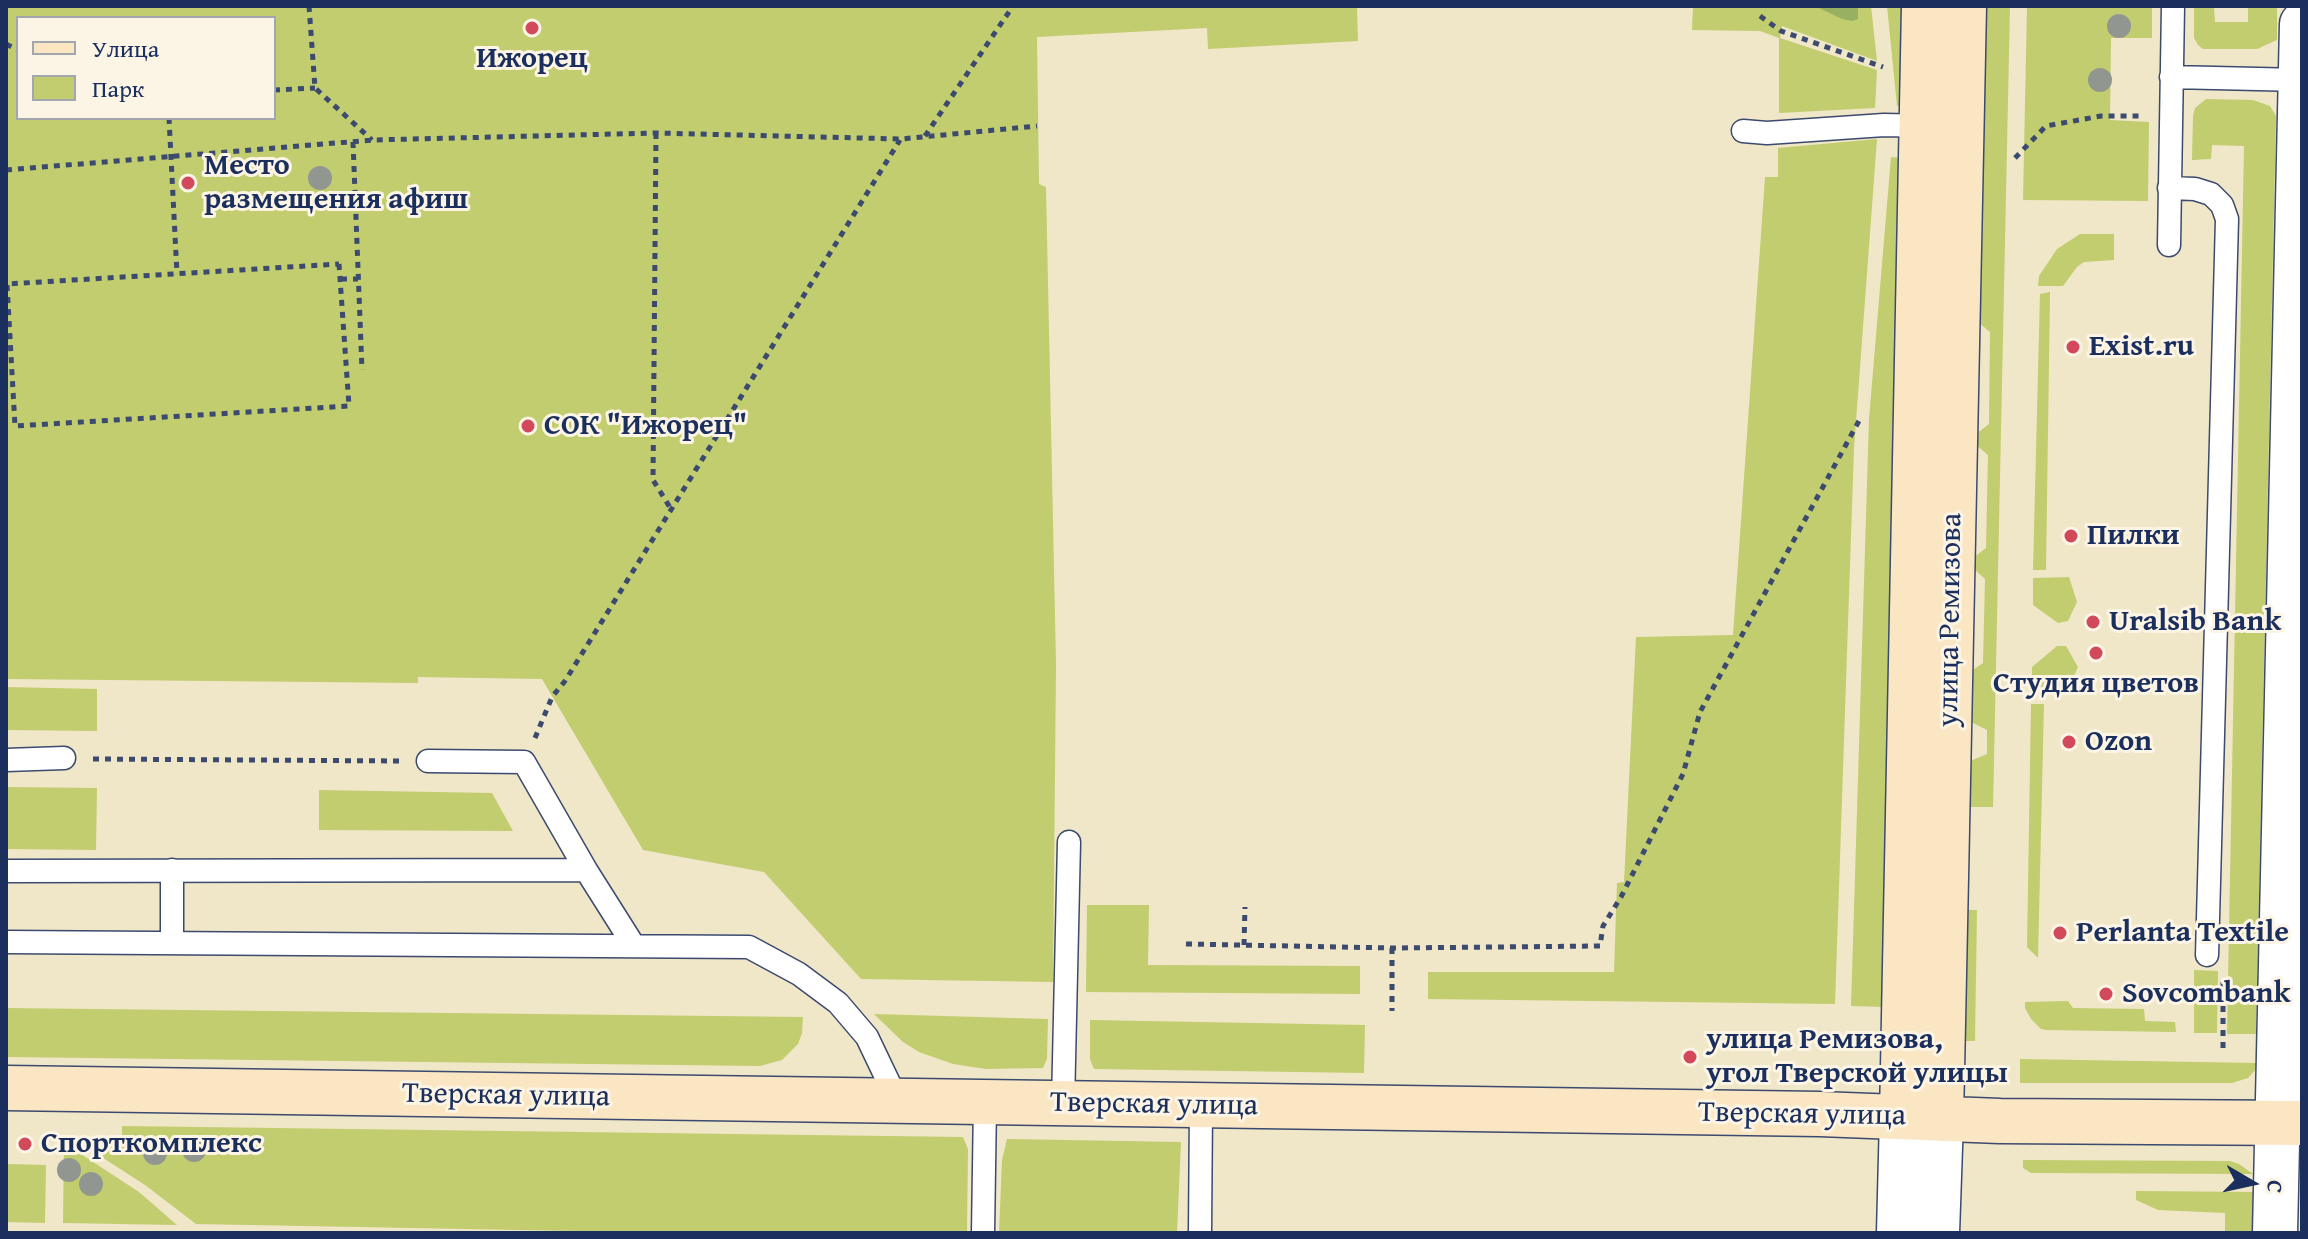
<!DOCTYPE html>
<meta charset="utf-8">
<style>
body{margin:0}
#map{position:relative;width:2308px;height:1239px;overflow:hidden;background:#f0e6c8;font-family:"Gentium Book Plus",serif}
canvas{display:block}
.frame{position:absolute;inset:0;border:8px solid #1b2f5e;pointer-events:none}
.legend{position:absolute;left:16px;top:16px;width:260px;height:104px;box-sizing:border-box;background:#fcf5e5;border:2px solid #a2a6af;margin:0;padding:10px 14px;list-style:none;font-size:24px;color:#1b2f5e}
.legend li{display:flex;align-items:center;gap:16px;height:40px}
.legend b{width:40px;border:2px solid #a2a6af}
.north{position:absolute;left:2212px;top:1143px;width:80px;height:80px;-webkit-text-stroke:6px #fcf5e5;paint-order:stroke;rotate:99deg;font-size:22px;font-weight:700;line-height:32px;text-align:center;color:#1b2f5e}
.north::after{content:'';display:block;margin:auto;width:28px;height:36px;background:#1b2f5e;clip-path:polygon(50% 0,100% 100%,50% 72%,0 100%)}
</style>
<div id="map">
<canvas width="2308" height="1239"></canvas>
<div class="frame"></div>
<ul class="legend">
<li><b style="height:10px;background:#fbe6c4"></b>Улица</li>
<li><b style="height:22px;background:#c1cd6f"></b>Парк</li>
</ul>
<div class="north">С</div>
</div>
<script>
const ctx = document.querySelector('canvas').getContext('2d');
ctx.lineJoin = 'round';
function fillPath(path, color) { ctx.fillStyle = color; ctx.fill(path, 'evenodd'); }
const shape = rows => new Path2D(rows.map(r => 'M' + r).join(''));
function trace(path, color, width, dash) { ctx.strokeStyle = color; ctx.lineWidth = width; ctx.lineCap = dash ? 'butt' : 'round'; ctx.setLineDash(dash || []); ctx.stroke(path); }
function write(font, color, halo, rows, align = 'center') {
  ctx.font = font + ' "Gentium Book Plus",serif'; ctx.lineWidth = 6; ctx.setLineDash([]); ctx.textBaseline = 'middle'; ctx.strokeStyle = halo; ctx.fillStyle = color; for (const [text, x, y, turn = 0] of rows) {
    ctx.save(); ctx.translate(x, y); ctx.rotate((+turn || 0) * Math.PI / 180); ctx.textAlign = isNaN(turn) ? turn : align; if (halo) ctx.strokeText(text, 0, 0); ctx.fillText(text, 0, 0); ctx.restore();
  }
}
fillPath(shape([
 [6,6,1357,7,1358,41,1208,49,1207,28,1037,37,1039,184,1046,187,1056,665,1053,982,861,979,764,872,643,850,542,679,418,677,418,683,6,679],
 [18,18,274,18,274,118,18,118],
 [1693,6,1871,6,1877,61,1782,26,1780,38,1877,70,1875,108,1779,113,1779,38,1760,31,1692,30],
 [1887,6,1904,6,1902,106,1897,106],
 [1983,6,2010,6,1993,807,1968,807,1968,762,1987,754,1987,730,1969,721,1970,672,1983,663,1985,579,1973,568,1973,558,1986,548,1988,455,1975,444,1975,435,1989,424,1990,332,1978,322],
 [2027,6,2152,6,2152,38,2111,38,2110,120,2149,122,2148,201,2023,200],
 [2248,6,2277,6,2277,40,2257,49,2203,49,2198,45,2194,38,2194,7,2214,8,2215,22,2248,22],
 [2206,99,2253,100,2270,106,2276,116,2256,1034,2227,1034,2244,146,2212,145,2211,159,2192,160,2193,116,2195,108],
 [1877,139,1854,448,1835,1004,1428,999,1428,972,1614,972,1617,883,1624,882,1636,637,1733,635,1765,177,1778,177,1778,148],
 [1891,157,1901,158,1883,1007,1851,1006,1869,419],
 [2080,234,2114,234,2114,260,2084,262,2077,267,2063,286,2038,286,2039,276,2057,249],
 [2050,292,2046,570,2033,570,2040,294],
 [2069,577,2077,602,2068,621,2058,623,2033,605,2033,578],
 [2057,646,2066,646,2078,667,2068,689,2032,687,2032,667],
 [6,687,97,689,97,731,6,730],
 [2031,704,2044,704,2038,958,2027,947],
 [6,787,97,788,96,850,6,849],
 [319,790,492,793,513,831,319,830],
 [1087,905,1149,905,1148,965,1360,966,1360,994,1086,992],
 [1966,910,1977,910,1975,1041,1963,1041],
 [2194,970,2218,971,2217,1033,2194,1033],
 [2068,1001,2073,1008,2144,1009,2145,1021,2175,1022,2176,1032,2046,1030,2041,1029,2031,1019,2025,1008,2025,1002],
 [6,1008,803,1017,802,1033,798,1044,782,1060,760,1066,6,1057],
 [874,1014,1048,1019,1047,1059,1043,1068,986,1069,953,1064,919,1052,903,1042],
 [1090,1020,1365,1025,1364,1073,1094,1069,1090,1059],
 [2020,1059,2258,1063,2256,1069,2248,1078,2232,1083,2020,1083],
 [122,1126,963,1137,968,1149,967,1233,682,1233,196,1224,145,1185,80,1143,122,1143],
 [1007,1139,1181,1142,1177,1233,999,1233,1002,1160],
 [64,1143,139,1192,177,1225,63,1223],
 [2023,1160,2230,1161,2239,1164,2253,1174,2031,1173,2023,1168],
 [6,1164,46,1165,45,1223,6,1222],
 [2136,1191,2259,1192,2258,1233,2225,1233,2225,1213,2158,1210,2136,1200]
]), '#c1cd6f');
fillPath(shape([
 [1815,6,1858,6,1858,19,1852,21,1842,19]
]), '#98b062');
const lane = shape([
 [2171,77,2301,80],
 [1743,131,1767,133,1884,125,1929,126],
 [2169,188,2195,189,2211,194,2222,205,2227,219,2207,955],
 [2169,245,2173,6],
 [6,760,64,758],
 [428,761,524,762,586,870],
 [6,871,586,870,634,946],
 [6,942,749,947,799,974,838,1003,867,1037,898,1102],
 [172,942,172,870],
 [1063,1104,1069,842],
 [983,1233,985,1103],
 [1200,1233,1201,1106]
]);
const street = shape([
 [1899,1233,1902,1117],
 [1937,1233,1941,1119],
 [2275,1233,2302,24]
]);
const secondary = shape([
 [6,1088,1820,1114,2000,1121,2302,1123],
 [1902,1117,1924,6],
 [1941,1119,1964,6]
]);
trace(lane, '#3b4a6e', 25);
trace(street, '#3b4a6e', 47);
trace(secondary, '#3b4a6e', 47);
trace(shape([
 [309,6,315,88,372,140],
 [1760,16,1781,31,1883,67],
 [6,44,18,50],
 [274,90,315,88],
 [169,118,177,274],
 [656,133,653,480,671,509],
 [925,136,1013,6],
 [353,142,362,370],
 [2015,158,2046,126,2101,116,2144,116],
 [6,170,373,140,656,133,901,139,1037,126],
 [339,264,349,406,15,426,7,284,339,264],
 [341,279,358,279],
 [535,738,552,697,565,681,900,140],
 [93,759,403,761],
 [1186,944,1392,948,1600,946,1603,926,1621,897,1683,774,1700,712,1860,419],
 [1244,945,1245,907],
 [1392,948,1392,1011],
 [2223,1048,2223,977]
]), '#3b4a6e', 5, [6, 6]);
trace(lane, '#fff', 22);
trace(street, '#fff', 44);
trace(secondary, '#fbe6c4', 44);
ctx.fillStyle = '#919790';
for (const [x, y] of [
 [2119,26],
 [2100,80],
 [320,178],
 [194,1150],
 [155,1153],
 [69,1170],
 [91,1184]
]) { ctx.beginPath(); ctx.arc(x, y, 12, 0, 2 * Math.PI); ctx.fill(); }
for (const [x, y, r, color] of [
 [532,28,8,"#d1495b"],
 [188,183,8,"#d1495b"],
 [2073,347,8,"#d1495b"],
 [528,426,8,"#d1495b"],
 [2071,536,8,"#d1495b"],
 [2093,622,8,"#d1495b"],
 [2096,653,8,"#d1495b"],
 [2069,742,8,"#d1495b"],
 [2060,933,8,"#d1495b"],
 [2106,994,8,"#d1495b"],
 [1690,1057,8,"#d1495b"],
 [25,1144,8,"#d1495b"]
]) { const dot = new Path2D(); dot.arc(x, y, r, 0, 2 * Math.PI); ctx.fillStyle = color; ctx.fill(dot); trace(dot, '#fcf5e5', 3); }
write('bold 30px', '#1b2f5e', '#fcf5e5', [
 ["Ижорец",532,59,"center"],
 ["Место",204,166],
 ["размещения афиш",204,200],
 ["Exist.ru",2089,347],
 ["СОК \"Ижорец\"",544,426],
 ["Пилки",2087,536],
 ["Uralsib Bank",2109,622],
 ["Студия цветов",2096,684,"center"],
 ["Ozon",2085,742],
 ["Perlanta Textile",2076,933],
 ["Sovcombank",2122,994],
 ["улица Ремизова,",1706,1040],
 ["угол Тверской улицы",1706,1074],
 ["Спорткомплекс",41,1144]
], 'left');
write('30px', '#1b2f5e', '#fcf5e5', [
 ["улица Ремизова",1951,620,-89],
 ["Тверская улица",506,1096,1],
 ["Тверская улица",1154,1105,1],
 ["Тверская улица",1802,1115,1]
]);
</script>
